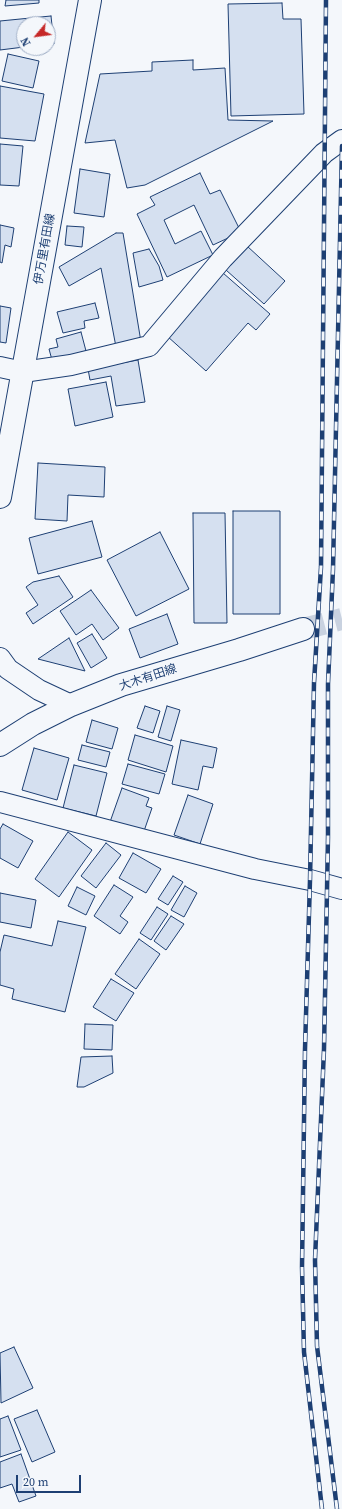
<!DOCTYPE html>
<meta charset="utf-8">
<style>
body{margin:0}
#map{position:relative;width:342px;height:1509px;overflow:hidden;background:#f4f7fb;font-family:"Source Serif 4",serif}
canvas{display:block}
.north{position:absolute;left:16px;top:16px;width:40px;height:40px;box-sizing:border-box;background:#f4f7fb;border:1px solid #9eadc5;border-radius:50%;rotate:241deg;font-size:11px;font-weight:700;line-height:16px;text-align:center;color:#1d3f73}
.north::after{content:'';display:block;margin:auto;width:14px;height:18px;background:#c62828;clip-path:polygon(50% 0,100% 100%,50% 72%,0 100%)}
.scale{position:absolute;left:16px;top:1475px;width:65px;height:18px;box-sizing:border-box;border:2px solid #1d3f73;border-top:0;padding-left:5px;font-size:12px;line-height:14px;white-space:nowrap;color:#1d3f73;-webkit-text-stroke:3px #f4f7fb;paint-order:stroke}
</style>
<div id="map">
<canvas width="342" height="1509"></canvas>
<div class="north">N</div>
<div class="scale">20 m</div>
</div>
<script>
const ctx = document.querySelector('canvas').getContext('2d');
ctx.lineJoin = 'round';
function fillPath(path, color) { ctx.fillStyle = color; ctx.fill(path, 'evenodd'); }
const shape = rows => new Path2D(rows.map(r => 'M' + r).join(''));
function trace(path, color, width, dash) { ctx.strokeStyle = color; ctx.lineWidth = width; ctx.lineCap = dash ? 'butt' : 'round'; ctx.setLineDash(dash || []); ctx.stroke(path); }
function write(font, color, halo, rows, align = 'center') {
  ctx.font = font + ' "Source Serif 4","Noto Sans JP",serif'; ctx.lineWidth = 3; ctx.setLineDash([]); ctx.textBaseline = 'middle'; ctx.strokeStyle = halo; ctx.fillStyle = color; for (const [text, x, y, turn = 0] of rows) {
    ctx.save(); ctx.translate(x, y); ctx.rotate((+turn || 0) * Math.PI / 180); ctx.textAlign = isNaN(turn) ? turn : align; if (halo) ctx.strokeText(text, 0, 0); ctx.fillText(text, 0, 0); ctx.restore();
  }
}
const building = shape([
 [6,0,39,0,39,3,5,6,6,0],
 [282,3,283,19,301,19,304,114,231,116,228,4,282,3],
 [51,16,54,44,48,44,48,24,24,24,24,47,0,50,0,21,51,16],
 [8,54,39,61,33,88,2,81,8,54],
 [193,60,193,70,225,68,228,120,273,121,145,185,127,188,115,140,85,143,100,74,152,71,152,62,193,60],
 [0,86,44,94,35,141,0,138,0,86],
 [0,144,23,146,19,186,0,185,0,144],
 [80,169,110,174,104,217,74,213,80,169],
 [200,173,210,194,220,190,241,232,213,245,194,205,164,220,175,244,201,231,213,255,167,277,137,214,155,205,150,197,200,173],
 [0,225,14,228,11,247,5,245,2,263,0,262,0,225],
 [67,226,84,227,82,247,65,245,67,226],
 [116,233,123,233,141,342,116,347,101,268,69,286,59,267,116,233],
 [247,246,285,281,264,304,226,270,247,246],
 [149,249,159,266,163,280,139,287,133,253,149,249],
 [223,273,270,314,256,330,248,323,206,371,167,336,223,273],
 [95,303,99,318,84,321,85,328,63,333,57,312,95,303],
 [0,306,11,308,6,343,0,342,0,306],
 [81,332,86,351,52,360,49,349,58,347,56,339,81,332],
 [138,360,145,402,116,406,111,376,90,380,88,369,138,360],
 [106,382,113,417,75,426,68,389,106,382],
 [38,463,105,467,104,497,68,495,67,521,35,519,38,463],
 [233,511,280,511,280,614,233,614,233,511],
 [193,513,225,513,227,623,194,623,193,513],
 [92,521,102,557,38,574,29,538,92,521],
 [160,532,189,589,136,616,107,560,160,532],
 [59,576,73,597,33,624,26,613,38,605,26,587,33,582,59,576],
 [91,590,119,628,103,640,92,624,76,635,60,611,91,590],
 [167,614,178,644,140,658,129,629,167,614],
 [92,634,107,658,91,668,77,643,92,634],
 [69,638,85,671,38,659,69,638],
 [145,706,160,711,153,733,137,728,145,706],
 [167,706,180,710,171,741,158,737,167,706],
 [92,720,118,728,112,749,86,742,92,720],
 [135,735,173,746,166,772,128,760,135,735],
 [181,740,217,748,213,768,203,766,198,790,172,784,181,740],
 [82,745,110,752,106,767,78,760,82,745],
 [34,748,69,758,57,800,22,790,34,748],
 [128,764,165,774,159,794,122,784,128,764],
 [74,765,107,773,96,816,63,808,74,765],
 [122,788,149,798,146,806,152,808,143,834,110,822,122,788],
 [188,795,213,804,200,844,174,835,188,795],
 [3,824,33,841,18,868,0,858,0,829,3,824],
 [68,832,92,850,59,897,35,879,68,832],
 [106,843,121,855,96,888,81,876,106,843],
 [133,853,161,869,146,893,119,878,133,853],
 [173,876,183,882,168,905,158,899,173,876],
 [114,885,133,897,120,916,128,922,120,934,94,916,114,885],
 [185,886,197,893,184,917,171,910,185,886],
 [77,887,95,896,86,915,68,906,77,887],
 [0,893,36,900,31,928,0,922,0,893],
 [157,907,168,914,151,940,140,933,157,907],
 [171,916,184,924,166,950,154,941,171,916],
 [58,921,86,927,65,1012,12,999,14,989,0,985,0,952,4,935,52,946,58,921],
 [139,939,160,954,136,989,115,974,139,939],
 [111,979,134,993,116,1021,93,1007,111,979],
 [85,1024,113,1025,112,1050,84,1049,85,1024],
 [112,1056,113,1073,84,1087,77,1087,81,1057,112,1056],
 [14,1347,33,1388,1,1403,0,1353,14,1347],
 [37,1410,55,1452,32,1462,14,1419,37,1410],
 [8,1416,21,1450,0,1457,0,1419,8,1416],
 [21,1454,36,1496,19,1502,12,1484,0,1488,0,1462,21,1454]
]);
fillPath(building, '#d5e0f0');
trace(building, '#1d3f73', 1);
trace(shape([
 [303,629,342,619]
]), '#c9d2e0', 22, [22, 11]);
const street = shape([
 [0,367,23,372,71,365,149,346,223,258,324,153,342,140],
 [0,658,8,669,39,690,71,705],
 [0,802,255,869,310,880,342,889]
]);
const secondary = shape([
 [0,497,90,0],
 [0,745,33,724,71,705,121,685,239,650,303,629]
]);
trace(street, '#1d3f73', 22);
trace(secondary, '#1d3f73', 24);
trace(street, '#f4f7fb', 20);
trace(secondary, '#f4f7fb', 22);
const rail = shape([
 [322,1509,304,1352,302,1267,305,1049,310,880,314,683,321,567,326,0],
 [337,1509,317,1346,315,1260,324,1049,328,837,328,684,333,569,342,146]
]);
trace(rail, '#1d3f73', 4.5);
trace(rail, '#f4f7fb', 3, [9]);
write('12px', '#1d3f73', '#f4f7fb', [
 ["伊万里有田線",45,249,-80],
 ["大木有田線",148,678,-18]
]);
</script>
